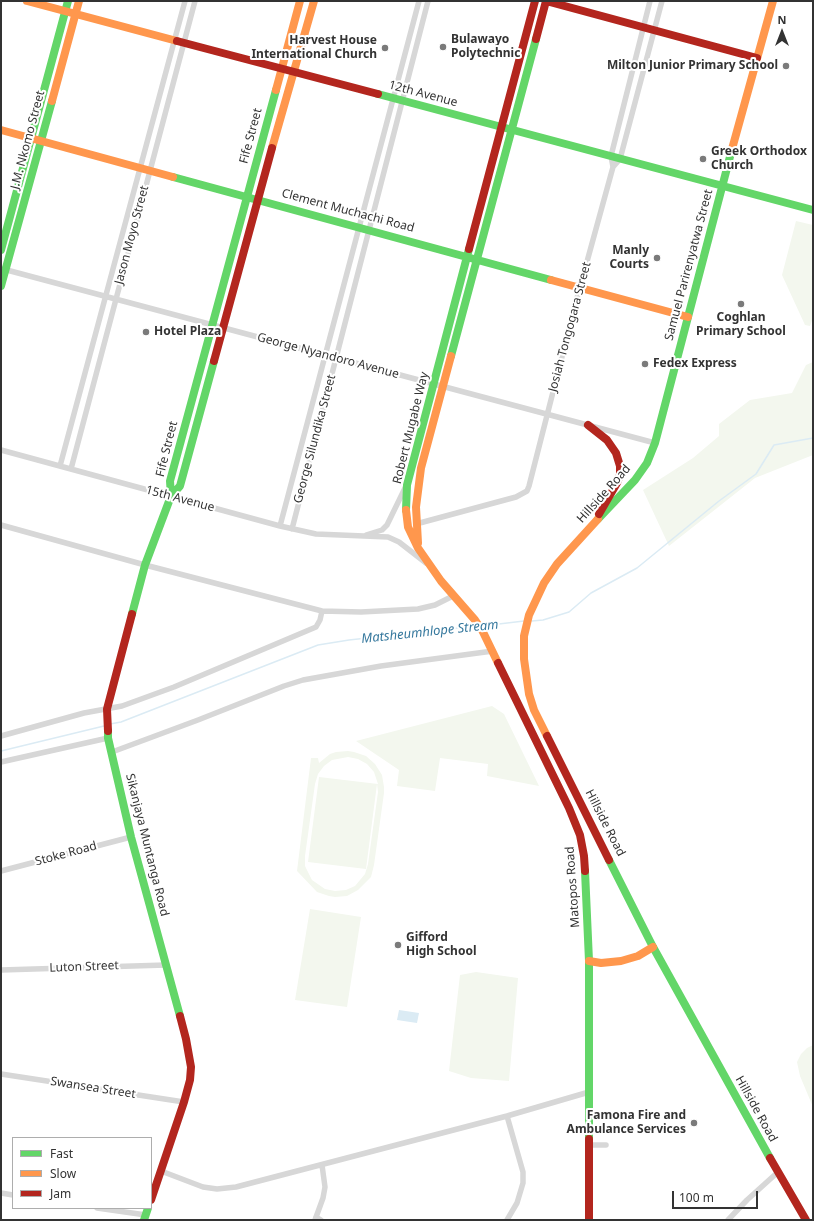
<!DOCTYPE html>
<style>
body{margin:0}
#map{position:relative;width:814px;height:1221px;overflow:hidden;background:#fff;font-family:"Noto Sans",sans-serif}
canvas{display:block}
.frame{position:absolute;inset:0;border:2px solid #333;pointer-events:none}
.legend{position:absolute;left:12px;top:1137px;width:140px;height:72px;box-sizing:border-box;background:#fff;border:1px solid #adadad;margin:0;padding:5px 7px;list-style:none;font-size:12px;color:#333}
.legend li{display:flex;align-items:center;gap:8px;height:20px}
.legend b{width:20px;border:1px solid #adadad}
.north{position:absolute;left:762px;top:12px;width:40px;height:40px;-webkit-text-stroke:3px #fff;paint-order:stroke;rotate:0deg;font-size:11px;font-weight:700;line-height:16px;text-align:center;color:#333}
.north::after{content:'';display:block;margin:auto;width:14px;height:18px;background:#333;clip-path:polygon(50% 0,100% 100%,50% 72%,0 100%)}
.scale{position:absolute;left:672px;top:1191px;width:86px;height:18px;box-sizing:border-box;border:2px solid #333;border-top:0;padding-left:5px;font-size:12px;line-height:14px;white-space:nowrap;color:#333;-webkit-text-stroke:3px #fff;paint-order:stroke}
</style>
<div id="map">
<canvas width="814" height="1221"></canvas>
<div class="frame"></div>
<ul class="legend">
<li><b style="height:5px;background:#63d668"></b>Fast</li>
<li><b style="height:5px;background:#ff974d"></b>Slow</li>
<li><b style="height:5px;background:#b3261e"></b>Jam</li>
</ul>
<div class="north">N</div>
<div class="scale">100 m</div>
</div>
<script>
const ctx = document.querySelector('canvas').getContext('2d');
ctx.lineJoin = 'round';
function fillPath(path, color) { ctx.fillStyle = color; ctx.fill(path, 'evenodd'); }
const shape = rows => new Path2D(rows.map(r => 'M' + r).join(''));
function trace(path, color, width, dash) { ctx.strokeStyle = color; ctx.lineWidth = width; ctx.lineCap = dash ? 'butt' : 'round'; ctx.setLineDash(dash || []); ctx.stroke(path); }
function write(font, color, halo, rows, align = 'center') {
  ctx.font = font + ' "Noto Sans",sans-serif'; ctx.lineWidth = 4; ctx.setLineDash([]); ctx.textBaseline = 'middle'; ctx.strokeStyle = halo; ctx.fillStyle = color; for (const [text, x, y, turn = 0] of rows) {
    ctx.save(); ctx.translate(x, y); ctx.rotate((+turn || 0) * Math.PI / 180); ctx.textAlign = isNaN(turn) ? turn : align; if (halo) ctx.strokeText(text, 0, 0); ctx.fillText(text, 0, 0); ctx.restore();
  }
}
fillPath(shape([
 [796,221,813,225,813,318,810,326,805,325,782,275],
 [813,362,813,455,755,478,669,546,643,490,693,458,719,436,719,424,750,400,792,393,806,365],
 [492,706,504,714,539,786,487,776,488,764,440,758,435,791,397,786,399,770,356,741],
 [348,751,354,752,366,756,375,764,382,775,384,787,384,793,374,865,371,877,358,890,347,896,335,897,329,896,317,892,297,871,311,758,318,758,319,763,330,754,336,752],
 [348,757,358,759,367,764,374,772,378,784,319,777,308,862,366,869,377,784,378,792,368,864,365,874,355,886,346,890,335,891,325,889,312,880,305,866,305,856,315,784,318,774,324,766,332,760],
 [310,909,361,917,347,1007,295,1000],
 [476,972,518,978,509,1081,471,1078,449,1071,460,975],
 [813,1045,813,1107,800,1076,797,1062,801,1054,807,1048]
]), '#f3f7ee');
fillPath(shape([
 [399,1010,419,1013,417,1023,397,1020]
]), '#dbebf4');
trace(shape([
 [532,621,543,620,569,612,591,593,637,568,719,501,756,474,774,445,813,438],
 [482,626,524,621],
 [110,724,121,722,318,645,349,640,476,626],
 [1,751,104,726]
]), '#dbebf4', 1.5);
trace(shape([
 [613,167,620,159,662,1],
 [3,269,655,443],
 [1,450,280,526,316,534,388,537,399,542,426,563],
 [60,466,185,1],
 [71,469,195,1],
 [416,524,516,497,527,491,529,486,577,298,613,167,611,156,650,1],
 [1,525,145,565,322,611,361,612,418,609,435,605,453,596],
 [280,526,419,1],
 [292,529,428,1],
 [366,535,382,530,387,525,406,486],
 [1,736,84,713,122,706,174,687,316,627,320,620,322,611],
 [112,752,198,720,284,686,303,680,381,666,493,651],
 [1,762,108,738],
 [1,871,131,837],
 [1,970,166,965],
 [1,1074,184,1102],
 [589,1145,606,1145],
 [161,1171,203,1187,217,1189,236,1187,507,1116,589,1092],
 [1,1193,13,1195],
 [97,1208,146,1215],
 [316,1217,321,1220],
 [315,1220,323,1198,325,1187,322,1165],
 [507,1220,517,1203,523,1183,523,1172,507,1116],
 [728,1220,747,1200,778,1172]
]), '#d7d7d7', 5.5);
trace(shape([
 [378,94,813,210],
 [173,177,551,280],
 [1,250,68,1],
 [1,286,52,101],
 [451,356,536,39],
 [171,496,170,481,276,90],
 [406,510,407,485,469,249],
 [598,519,635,480,647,463,655,443,732,149],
 [132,614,145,565,171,496,180,486,214,361],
 [108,731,108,738,131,837,180,1016],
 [609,860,653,947,770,1158],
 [585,871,589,961,589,1139],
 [144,1220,148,1208]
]), '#63d668', 8);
trace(shape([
 [27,1,177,41],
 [276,90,300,1],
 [52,101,79,1],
 [1,130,173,177],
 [272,148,314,1],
 [732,149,773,1],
 [551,280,688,317],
 [406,510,408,527,418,548,441,581,475,620,483,632,498,663],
 [418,543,416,507,421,468,451,356],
 [547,736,534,710,529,694,524,659,524,636,529,615,544,583,557,564,598,519],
 [589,961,601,963,621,961,638,956,653,947]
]), '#ff974d', 8);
trace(shape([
 [536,39,546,1,757,58],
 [177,41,378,94],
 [469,249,535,1],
 [214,361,272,148],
 [588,425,607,440,616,453,620,466,620,475,617,483,599,514],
 [498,663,569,808,580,835,584,856,585,871],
 [108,731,107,709,132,614],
 [547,736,609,860],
 [589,1139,589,1220],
 [770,1158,806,1220],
 [151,1200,184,1102,190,1080,191,1067,186,1039,180,1016]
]), '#b3261e', 8);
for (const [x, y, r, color] of [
 [443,47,4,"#7a7a7a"],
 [385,48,4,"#7a7a7a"],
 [786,66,4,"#7a7a7a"],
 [703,159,4,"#7a7a7a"],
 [657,258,4,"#7a7a7a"],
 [741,304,4,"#7a7a7a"],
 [146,332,4,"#7a7a7a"],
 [645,364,4,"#7a7a7a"],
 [398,945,4,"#7a7a7a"],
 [694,1123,4,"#7a7a7a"]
]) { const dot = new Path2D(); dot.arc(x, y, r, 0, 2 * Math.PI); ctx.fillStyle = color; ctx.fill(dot); trace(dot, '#fff', 1.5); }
write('bold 12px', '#333', '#fff', [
 ["Bulawayo",451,40],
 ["Polytechnic",451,54],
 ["Harvest House",377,41,"right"],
 ["International Church",377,55,"right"],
 ["Milton Junior Primary School",778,66,"right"],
 ["Greek Orthodox",711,152],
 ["Church",711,166],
 ["Manly",649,251,"right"],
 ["Courts",649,265,"right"],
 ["Coghlan",741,318,"center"],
 ["Primary School",741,332,"center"],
 ["Hotel Plaza",154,332],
 ["Fedex Express",653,364],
 ["Gifford",406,938],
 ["High School",406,952],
 ["Famona Fire and",686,1116,"right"],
 ["Ambulance Services",686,1130,"right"]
], 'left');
write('12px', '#333', '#fff', [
 ["12th Avenue",423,94,15],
 ["Fife Street",251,136,-75],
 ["J.M. Nkomo Street",28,140,-75],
 ["Clement Muchachi Road",348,211,15],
 ["Jason Moyo Street",132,235,-75],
 ["Samuel Parirenyatwa Street",689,265,-75],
 ["Josiah Tongogara Street",570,327,-75],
 ["George Nyandoro Avenue",328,356,15],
 ["Robert Mugabe Way",411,428,-76],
 ["George Silundika Street",315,439,-75],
 ["Fife Street",167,449,-76],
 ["Hillside Road",604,494,-48],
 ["15th Avenue",180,499,15],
 ["Hillside Road",605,823,63],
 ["Sikanjaya Muntanga Road",147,845,76],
 ["Stoke Road",66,854,-15],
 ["Matopos Road",573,887,-94],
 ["Luton Street",84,967,-2],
 ["Swansea Street",93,1088,9],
 ["Hillside Road",756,1109,61]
]);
write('italic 13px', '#37799e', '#fff', [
 ["Matsheumhlope Stream",430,632,-6]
]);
</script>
